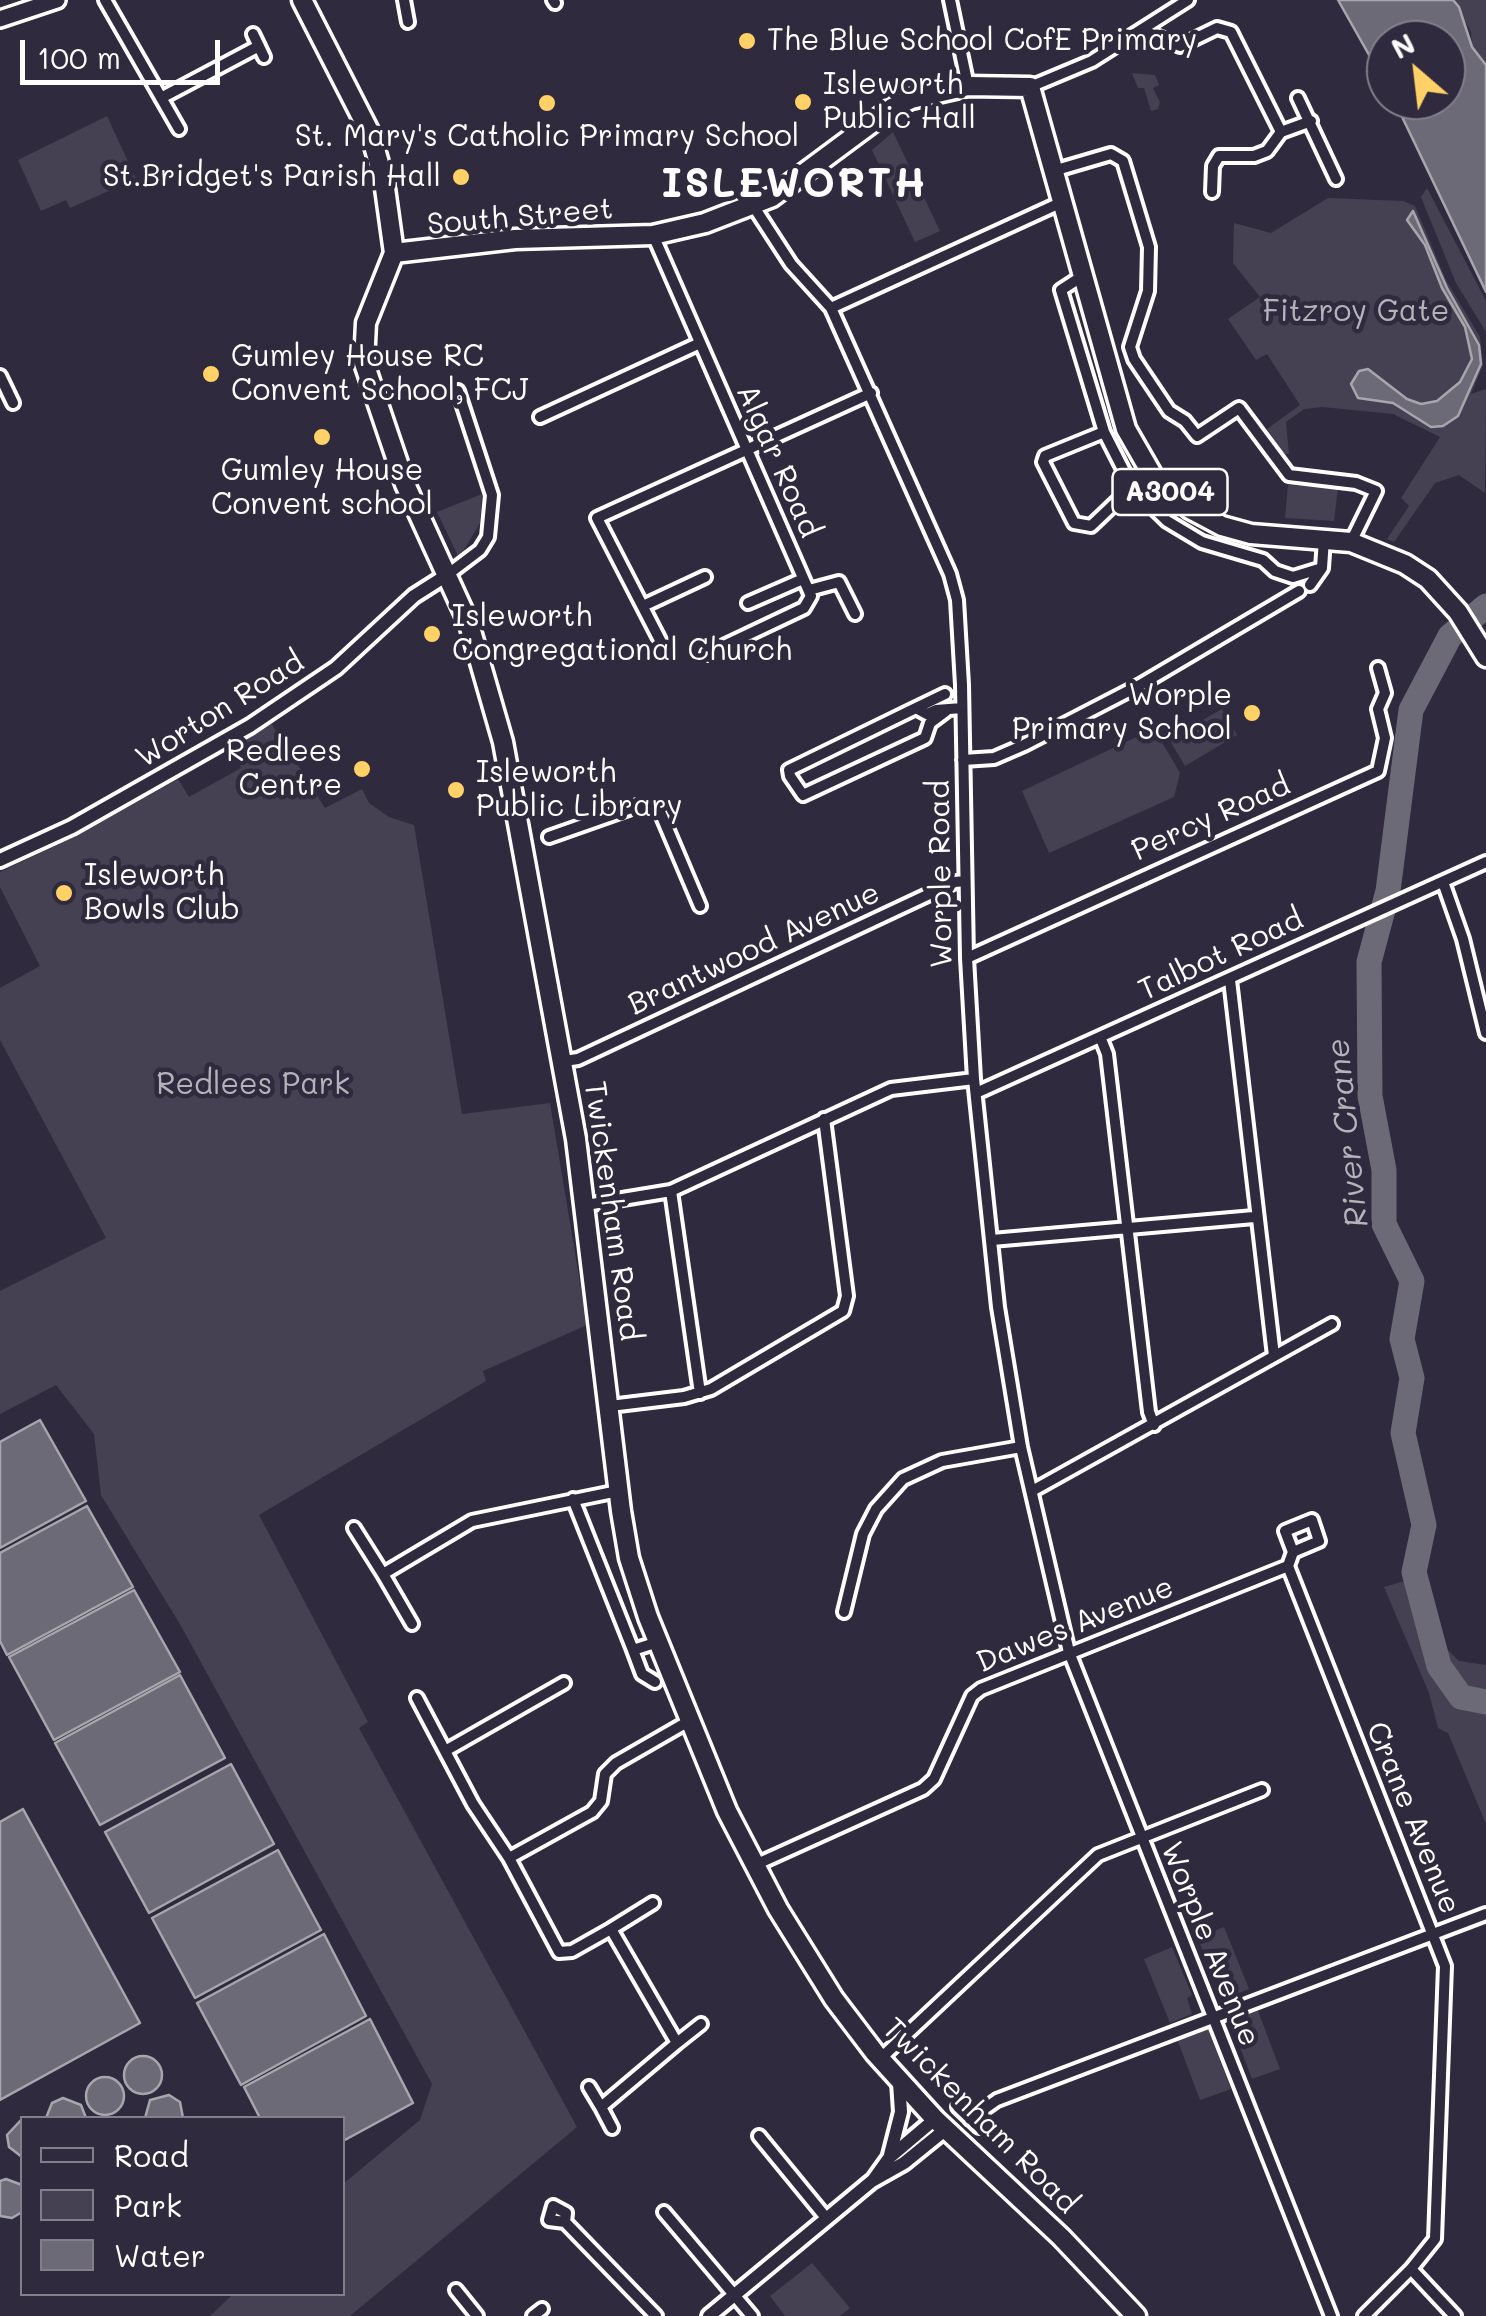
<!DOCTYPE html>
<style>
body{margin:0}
#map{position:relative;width:1486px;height:2316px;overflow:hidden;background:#2f2a3d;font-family:Mali,sans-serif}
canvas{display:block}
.legend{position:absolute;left:20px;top:2116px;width:325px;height:180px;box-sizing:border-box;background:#2f2a3d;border:2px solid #827f8b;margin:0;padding:12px 18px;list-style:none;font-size:30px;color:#fff}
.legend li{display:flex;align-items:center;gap:20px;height:50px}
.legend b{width:50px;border:2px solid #827f8b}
.north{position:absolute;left:1366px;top:20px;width:100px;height:100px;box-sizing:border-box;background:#2f2a3d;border:2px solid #827f8b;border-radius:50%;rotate:332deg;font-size:28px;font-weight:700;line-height:40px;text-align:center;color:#fff}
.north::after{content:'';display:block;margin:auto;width:35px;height:45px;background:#ffd166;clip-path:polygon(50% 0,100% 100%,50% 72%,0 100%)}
.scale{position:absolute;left:20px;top:40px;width:200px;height:45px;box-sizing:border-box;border:5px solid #fff;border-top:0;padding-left:12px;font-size:30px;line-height:35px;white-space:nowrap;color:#fff;-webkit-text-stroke:8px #2f2a3d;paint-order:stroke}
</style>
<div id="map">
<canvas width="1486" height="2316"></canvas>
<ul class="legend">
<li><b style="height:12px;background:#2f2a3d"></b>Road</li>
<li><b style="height:28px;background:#464152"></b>Park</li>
<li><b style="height:28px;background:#6d6a77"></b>Water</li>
</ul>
<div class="north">N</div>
<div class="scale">100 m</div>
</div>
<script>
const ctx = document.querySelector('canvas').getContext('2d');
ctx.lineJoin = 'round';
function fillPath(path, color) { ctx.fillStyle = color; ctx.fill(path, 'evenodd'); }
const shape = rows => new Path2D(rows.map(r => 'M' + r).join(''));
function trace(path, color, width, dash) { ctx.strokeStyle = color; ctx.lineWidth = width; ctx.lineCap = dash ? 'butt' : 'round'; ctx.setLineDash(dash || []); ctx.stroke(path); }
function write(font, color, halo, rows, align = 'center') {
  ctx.font = font + ' Mali,sans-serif'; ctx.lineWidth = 9; ctx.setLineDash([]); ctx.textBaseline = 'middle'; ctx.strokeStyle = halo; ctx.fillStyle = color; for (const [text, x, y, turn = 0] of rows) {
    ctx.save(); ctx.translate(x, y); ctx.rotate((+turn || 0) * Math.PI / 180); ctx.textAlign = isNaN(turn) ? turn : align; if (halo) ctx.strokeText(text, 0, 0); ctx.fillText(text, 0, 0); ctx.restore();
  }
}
fillPath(shape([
 [1453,0,1486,0,1486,65,1472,47,1471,32],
 [1132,73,1155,75,1159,85,1153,88,1160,102,1158,109,1151,111,1144,88,1138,88],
 [107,116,136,179,70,208,66,200,41,211,18,160],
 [893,132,940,231,915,242,872,150],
 [1427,188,1486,301,1486,332,1456,283,1421,197],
 [1328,198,1403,201,1415,206,1446,280,1480,337,1483,365,1471,394,1486,389,1485,493,1459,475,1435,483,1394,542,1387,539,1409,506,1401,498,1440,437,1393,414,1322,407,1304,409,1286,422,1289,454,1283,454,1267,429,1300,405,1267,354,1256,360,1228,319,1260,297,1233,263,1234,223,1271,233],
 [1288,485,1338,488,1334,521,1285,518],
 [482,494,480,523,459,558,437,512],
 [1222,709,1237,735,1185,766,1169,739],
 [271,723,325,808,362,789,369,803,389,817,414,825,462,1114,550,1103,587,1325,483,1371,486,1381,259,1515,368,1722,359,1728,577,2127,350,2316,210,2316,233,2294,342,2294,343,2184,420,2120,432,2084,181,1626,101,1495,94,1434,56,1385,0,1414,0,1291,106,1238,0,1040,0,988,40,966,0,887,0,872,82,833,178,779,189,797,241,768,231,748],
 [1149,731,1156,732,1180,773,1174,797,1049,853,1022,791],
 [1412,1579,1447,1649,1459,1661,1486,1665,1486,1824,1448,1733,1438,1728,1429,1693,1384,1587],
 [1224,1927,1249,1989,1226,1998,1197,1938],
 [1172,1947,1192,1995,1187,1998,1192,2014,1170,2023,1144,1959],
 [1258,2011,1280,2069,1252,2079,1230,2021],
 [1207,2027,1231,2089,1200,2100,1177,2039],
 [812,2263,850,2308,840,2316,785,2316,770,2296]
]), '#464152');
const water = shape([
 [1338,0,1453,0,1459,7,1472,47,1486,65,1486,292,1394,100,1446,100,1446,40,1386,40,1386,85,1338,0],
 [1413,211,1447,288,1479,345,1481,364,1458,416,1443,426,1431,427,1393,403,1358,398,1351,384,1359,371,1368,369,1407,399,1421,404,1437,401,1460,382,1472,359,1465,327,1442,288,1425,245,1407,220,1413,211],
 [40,1420,86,1501,0,1548,0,1442,40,1420],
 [87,1506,133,1587,7,1655,0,1641,0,1553,87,1506],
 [134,1590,180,1672,54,1740,9,1657,134,1590],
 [180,1675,225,1758,100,1825,55,1743,180,1675],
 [231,1764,274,1844,149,1913,105,1832,231,1764],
 [23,1809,140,2023,0,2100,0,1822,23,1809],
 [278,1850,321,1930,195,1998,152,1918,278,1850],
 [324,1934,366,2016,241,2085,197,2003,324,1934],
 [370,2019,413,2103,343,2141,342,2118,260,2118,244,2087,370,2019],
 '124 2075a19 19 0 1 1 38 0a19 19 0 1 1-38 0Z',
 '86 2096a19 19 0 1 1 38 0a19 19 0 1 1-38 0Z',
 [169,2095,180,2102,183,2118,145,2118,150,2100,169,2095],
 [63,2098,81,2105,86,2118,46,2118,52,2103,63,2098],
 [22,2119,22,2157,9,2147,7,2135,22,2119],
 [6,2179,22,2185,22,2212,12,2218,0,2216,0,2181,6,2179]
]);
fillPath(water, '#6d6a77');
trace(water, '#a7a6ad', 2.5);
trace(shape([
 [1486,606,1450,636,1411,710,1388,891,1369,962,1370,1096,1384,1170,1384,1224,1412,1281,1402,1339,1412,1378,1403,1433,1424,1525,1414,1572,1439,1666,1461,1697,1486,1702]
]), '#6d6a77', 25);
const minor = shape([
 [105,0,179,129],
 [404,0,408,22],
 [553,0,555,3],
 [950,0,968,86],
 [1142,30,1180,46,1217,28,1231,32,1281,132],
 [253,34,264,57],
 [1030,87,1092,61,1188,0],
 [161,98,259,46],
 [1298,98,1336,179],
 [1053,171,1111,154,1123,161,1149,247,1148,291,1130,347,1134,359,1169,411,1185,421,1197,436,1239,408,1289,475,1356,483,1376,491,1351,542],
 [1212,192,1213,166,1219,156,1254,156,1267,151,1281,132,1311,121],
 [754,207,791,264,831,308,950,574,957,600,962,685,967,958,974,1079,998,1307,1021,1447,1069,1652,1331,2316],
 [653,235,811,596,804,608,707,654],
 [1081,277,1061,290,1104,432,1132,487,1167,521,1202,542,1263,560,1275,571,1293,577,1322,568],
 [831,308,1060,203],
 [0,376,13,403],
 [540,417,700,343],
 [1104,432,1045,456,1043,462,1074,523,1091,526,1132,487],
 [447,575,480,550,488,537,492,495,458,391],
 [1310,585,1322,568,1324,539],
 [809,590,839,582,855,614],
 [748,603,803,579],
 [643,606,705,577],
 [663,646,597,518,871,393],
 [916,708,945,694],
 [946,711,930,723,925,738,803,795,790,776,789,770,916,708,927,714,936,710,962,708],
 [963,760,994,758,1024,745,1140,685,1299,591],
 [549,837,637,806,651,806,661,814,700,906],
 [1443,882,1463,939,1486,1033],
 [967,958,1378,771,1385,738,1378,709,1385,693,1378,668],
 [1230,980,1274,1356],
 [1101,1039,1107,1054,1149,1412,1154,1425],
 [564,1061,578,1059,955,882,965,881],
 [976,1093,1486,862],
 [671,1191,700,1393],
 [586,1205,671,1191,891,1089,974,1079],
 [992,1240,1254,1217],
 [610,1406,684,1397,711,1389,843,1311,847,1296,824,1119],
 [1032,1491,1332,1324],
 [573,1499,633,1650,658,1642],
 [354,1528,383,1574,472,1521,618,1491],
 [1288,1566,1445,1966,1435,2239,1411,2269,1455,2316],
 [383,1574,412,1624],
 [844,1612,863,1534,876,1509,903,1479,942,1461,1021,1447],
 [633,1650,642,1674,655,1682],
 [564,1683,445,1751,473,1804,509,1858,592,1812,601,1801,605,1774,616,1763,689,1721],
 [417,1698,445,1751],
 [509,1858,559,1952,572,1951,611,1929,677,2043,701,2024],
 [755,1865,923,1789,934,1779,972,1696,981,1689,1288,1566,1293,1552,1285,1531,1312,1520,1319,1541,1293,1552],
 [611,1929,653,1903],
 [880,2059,1098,1855,1262,1790],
 [589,2087,601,2107,677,2043],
 [601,2107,612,2128],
 [958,2107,979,2127],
 [970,2119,997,2100,1486,1914],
 [759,2136,827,2219],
 [664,2212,752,2316],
 [565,2222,549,2220,553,2206,566,2213,565,2222,656,2316],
 [456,2290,477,2316],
 [533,2316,542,2309],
 [1364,2316,1411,2269]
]);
const tertiary = shape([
 [0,860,72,827,250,726,336,668,414,596,447,575],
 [890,2155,901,2112,899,2082],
 [874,2179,889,2158,935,2119],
 [709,2316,872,2181,904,2163,946,2129]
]);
const secondary = shape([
 [0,19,57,0]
]);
const primary = shape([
 [302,0,371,135,384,181,394,253,366,323,364,363,405,484,469,624,503,742,576,1139,621,1511,629,1558,648,1617,727,1811,778,1909,834,1999,875,2053,935,2119,1061,2237,1136,2316],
 [394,253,515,239,653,235,705,223,772,197,892,108,911,99,968,86,1030,87,1126,429,1153,476,1190,509,1222,526,1251,534,1351,542,1405,564,1428,579,1458,612,1486,657]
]);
trace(minor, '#fff', 18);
trace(tertiary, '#fff', 20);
trace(secondary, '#fff', 22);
trace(primary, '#fff', 25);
trace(minor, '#2f2a3d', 10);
trace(tertiary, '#2f2a3d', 12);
trace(secondary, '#2f2a3d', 15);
trace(primary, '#2f2a3d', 18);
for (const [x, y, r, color] of [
 [747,41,10,"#ffd166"],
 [803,102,10,"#ffd166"],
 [547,103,10,"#ffd166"],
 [461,177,10,"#ffd166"],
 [211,374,10,"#ffd166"],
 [322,437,10,"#ffd166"],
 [432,634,10,"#ffd166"],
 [1252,713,10,"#ffd166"],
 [362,769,10,"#ffd166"],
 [456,790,10,"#ffd166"],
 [64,893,10,"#ffd166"]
]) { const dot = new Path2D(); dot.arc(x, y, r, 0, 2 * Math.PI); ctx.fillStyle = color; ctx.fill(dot); trace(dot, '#2f2a3d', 4); }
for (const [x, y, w] of [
 [1170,492,115]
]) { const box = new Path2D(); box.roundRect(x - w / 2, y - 23, w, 46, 8); ctx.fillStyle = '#2f2a3d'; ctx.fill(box); trace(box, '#fff', 2.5); }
write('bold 28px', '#fff', null, [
 ["A3004",1170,492]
]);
write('30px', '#fff', '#2f2a3d', [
 ["The Blue School CofE Primary",767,41],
 ["Isleworth",823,85],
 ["Public Hall",823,119],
 ["St. Mary's Catholic Primary School",547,137,"center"],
 ["St.Bridget's Parish Hall",441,177,"right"],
 ["Gumley House RC",231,357],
 ["Convent School, FCJ",231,391],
 ["Gumley House",322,471,"center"],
 ["Convent school",322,505,"center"],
 ["Isleworth",452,617],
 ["Congregational Church",452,651],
 ["Worple",1232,696,"right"],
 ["Primary School",1232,730,"right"],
 ["Redlees",342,752,"right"],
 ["Centre",342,786,"right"],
 ["Isleworth",476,773],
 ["Public Library",476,807],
 ["Isleworth",84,876],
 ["Bowls Club",84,910]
], 'left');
write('30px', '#fff', '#2f2a3d', [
 ["South Street",520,217,-5],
 ["Algar Road",778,461,66],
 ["Worton Road",220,710,-32],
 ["Percy Road",1211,818,-24],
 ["Worple Road",941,874,-91],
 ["Brantwood Avenue",754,949,-25],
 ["Talbot Road",1221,955,-25],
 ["Twickenham Road",612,1211,82],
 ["Dawes Avenue",1075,1625,-22],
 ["Crane Avenue",1413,1818,68],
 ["Worple Avenue",1210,1944,68],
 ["Twickenham Road",980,2116,45]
]);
write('30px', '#b5b3ba', '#2f2a3d', [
 ["Fitzroy Gate",1356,312],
 ["Redlees Park",253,1085]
]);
write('italic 32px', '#b6b4bb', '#2f2a3d', [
 ["River Crane",1348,1133,-96]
]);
ctx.letterSpacing = '2.5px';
write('bold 40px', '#fff', '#2f2a3d', [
 ["ISLEWORTH",795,185]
]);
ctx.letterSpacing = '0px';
</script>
